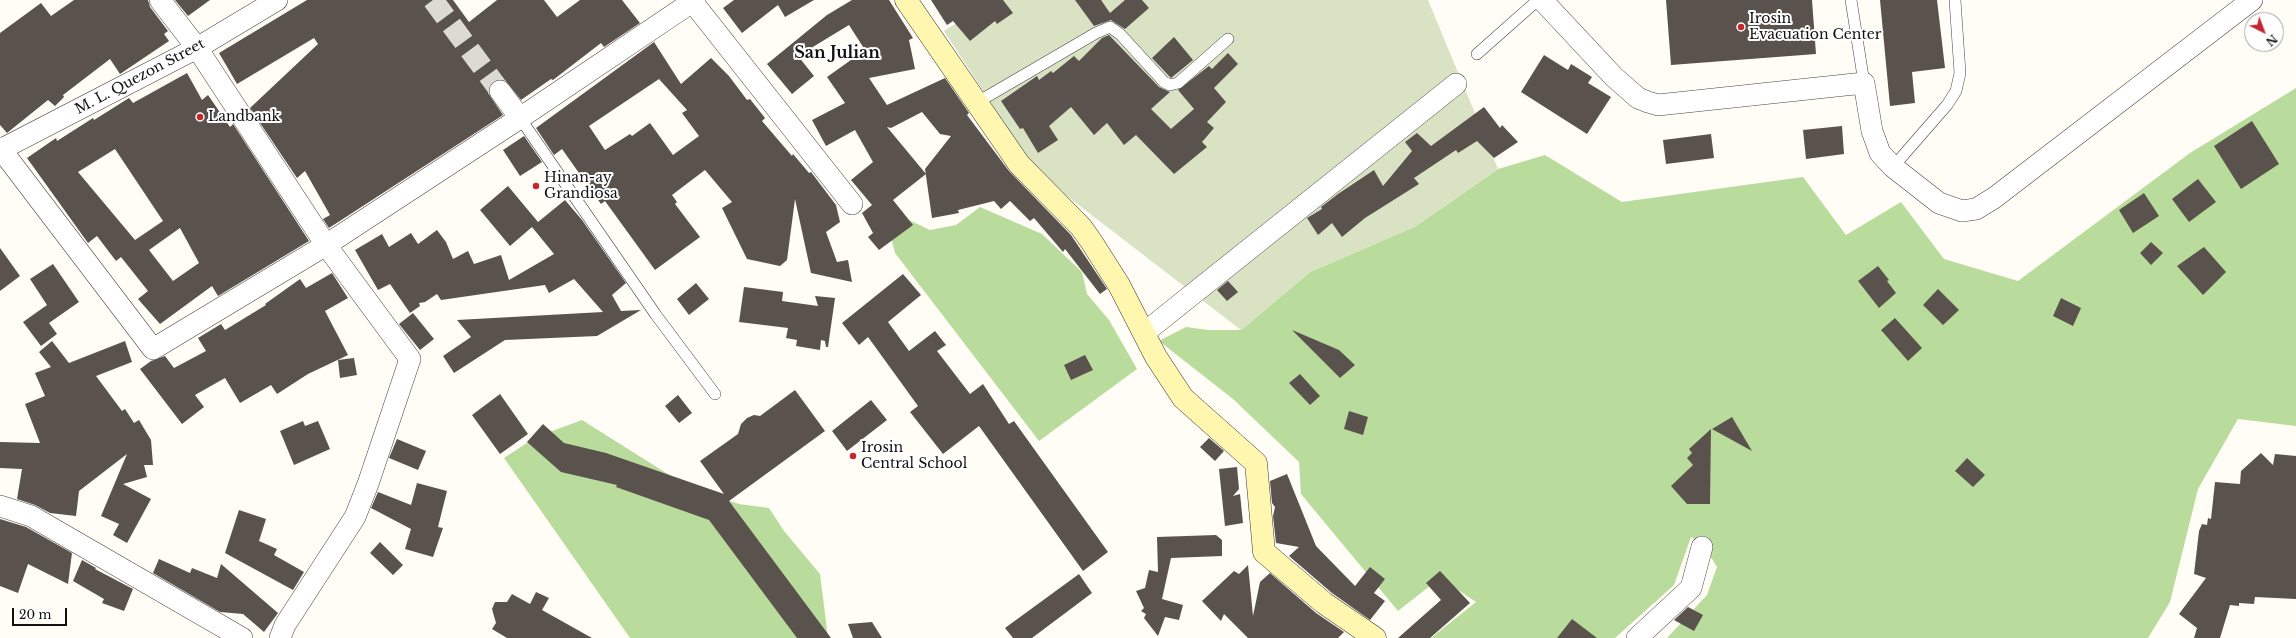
<!DOCTYPE html>
<style>
body{margin:0}
#map{position:relative;width:2296px;height:638px;overflow:hidden;background:#fffdf5;font-family:"Libre Baskerville",serif}
canvas{display:block}
.north{position:absolute;left:2244px;top:12px;width:40px;height:40px;box-sizing:border-box;background:#fff;border:1px solid #a0a0a0;border-radius:50%;rotate:138deg;font-size:11px;font-weight:700;line-height:16px;text-align:center;color:#111}
.north::after{content:'';display:block;margin:auto;width:14px;height:18px;background:#c4262e;clip-path:polygon(50% 0,100% 100%,50% 72%,0 100%)}
.scale{position:absolute;left:12px;top:608px;width:55px;height:18px;box-sizing:border-box;border:2px solid #111;border-top:0;padding-left:5px;font-size:12px;line-height:14px;white-space:nowrap;color:#111;-webkit-text-stroke:3px #fff;paint-order:stroke}
</style>
<div id="map">
<canvas width="2296" height="638"></canvas>
<div class="north">N</div>
<div class="scale">20 m</div>
</div>
<script>
const ctx = document.querySelector('canvas').getContext('2d');
ctx.lineJoin = 'round';
function fillPath(path, color) { ctx.fillStyle = color; ctx.fill(path, 'evenodd'); }
const shape = rows => new Path2D(rows.map(r => 'M' + r).join(''));
function trace(path, color, width, dash) { ctx.strokeStyle = color; ctx.lineWidth = width; ctx.lineCap = dash ? 'butt' : 'round'; ctx.setLineDash(dash || []); ctx.stroke(path); }
function write(font, color, halo, rows, align = 'center') {
  ctx.font = font + ' "Libre Baskerville",serif'; ctx.lineWidth = 4; ctx.setLineDash([]); ctx.textBaseline = 'middle'; ctx.strokeStyle = halo; ctx.fillStyle = color; for (const [text, x, y, turn = 0] of rows) {
    ctx.save(); ctx.translate(x, y); ctx.rotate((+turn || 0) * Math.PI / 180); ctx.textAlign = isNaN(turn) ? turn : align; if (halo) ctx.strokeText(text, 0, 0); ctx.fillText(text, 0, 0); ctx.restore();
  }
}
fillPath(shape([
 [2296,88,2296,426,2238,419,2198,489,2170,602,2148,638,1667,638,1707,595,1717,567,1702,543,1691,537,1674,585,1615,638,1431,638,1476,602,1440,578,1398,611,1301,494,1299,462,1233,399,1159,341,1186,327,1208,330,1241,330,1310,272,1416,226,1498,169,1545,155,1622,202,1803,177,1846,235,1901,202,1944,259,2018,281,2190,153],
 [980,207,1042,234,1082,272,1087,294,1109,320,1137,369,1039,441,895,253,890,233,909,220,930,230,956,225],
 [582,420,690,488,739,504,769,508,784,531,820,574,828,638,630,638,504,458,536,437]
]), '#b9dc9c');
fillPath(shape([
 [992,0,1428,0,1498,169,1416,226,1310,272,1241,330,1050,183,1021,149,944,31]
]), '#d9e3c4');
fillPath(shape([
 [74,0,148,0,150,7,168,31,164,34,169,41,120,74,110,59,63,95,64,97,55,106,48,100,7,133,0,125,0,33,41,3,51,16],
 [175,0,210,0,188,16],
 [307,0,453,0,469,22,497,0,544,0,557,17,580,0,622,0,640,23,604,47,601,43,553,80,551,79,521,100,505,80,493,81,489,86,488,93,503,115,329,228,323,219,330,215,305,171,297,178,250,108,318,44,314,38,237,84,219,53],
 [734,0,814,0,785,17,778,5,742,33,723,8],
 [852,0,889,0,913,38,909,40,915,69,869,78,887,105,945,78,969,113,967,115,1009,171,1071,235,1107,289,1100,294,1065,249,1063,252,1034,218,1030,221,1010,201,1001,209,994,201,958,210,959,213,932,218,925,169,951,136,940,134,922,112,891,128,887,127,926,174,893,200,913,225,879,250,868,237,873,233,862,213,872,205,851,180,873,162,855,130,826,146,812,120,845,103,827,77,865,50,849,25,798,56,814,76,792,94,767,64,827,15],
 [931,0,1003,0,1013,13,997,24,995,21,970,41,953,21,947,25],
 [1075,0,1101,0,1110,13,1125,0,1142,0,1149,8,1125,29,1111,20,1094,26],
 [1666,0,1812,0,1816,54,1671,65],
 [1880,0,1937,0,1945,68,1912,72,1915,103,1890,106],
 [1109,35,1159,87,1170,92,1151,109,1171,129,1194,109,1178,90,1209,66,1212,69,1228,53,1238,64,1214,88,1226,102,1207,122,1214,128,1202,142,1207,147,1174,174,1136,135,1124,145,1107,123,1094,135,1071,107,1049,126,1058,140,1038,153,1023,128,1020,129,1001,101,1037,76,1039,80,1051,71,1053,73,1074,56,1079,61,1102,38],
 [1174,37,1193,60,1171,78,1152,58],
 [654,42,681,84,711,58,729,76,747,100,750,99,765,118,762,121,792,156,793,154,809,173,811,172,836,205,840,222,826,232,837,262,848,260,852,282,811,273,795,199,787,260,780,266,747,259,722,208,732,202,705,170,672,195,677,202,675,204,700,237,655,270,605,201,601,204,562,149,554,155,536,128],
 [659,79,687,110,682,113,699,136,673,155,650,123,632,136,630,134,605,150,589,126],
 [1544,55,1568,70,1571,64,1592,77,1588,83,1611,97,1587,134,1521,92],
 [187,73,202,100,208,95,230,127,233,124,309,241,218,296,212,286,160,324,138,299,148,291,121,257,116,261,97,236,88,243,27,158,56,138,57,141,93,118,94,120,129,98,133,103],
 [115,149,163,221,135,240,78,172],
 [180,228,199,263,173,281,149,250],
 [1484,107,1500,128,1502,125,1518,142,1494,158,1477,141,1458,153,1456,150,1414,178,1419,184,1365,218,1342,237,1332,223,1318,235,1307,218,1322,209,1321,207,1338,194,1374,170,1383,186,1412,151,1405,142,1417,133,1431,146],
 [2252,121,2279,164,2241,189,2214,146],
 [1842,126,1844,154,1806,159,1803,130],
 [1711,134,1714,158,1666,164,1663,140],
 [524,136,542,162,520,176,503,150],
 [2198,179,2216,202,2189,222,2172,199],
 [508,186,538,222,565,200,582,220,626,283,612,295,621,311,641,310,597,336,505,340,454,373,443,356,471,337,457,320,603,312,574,279,549,293,545,285,441,300,437,294,425,302,419,303,420,306,410,313,390,284,378,290,355,250,382,234,389,247,411,233,418,244,437,230,446,242,453,259,468,251,474,264,501,255,509,280,554,254,532,227,510,246,480,210],
 [2144,193,2159,216,2133,233,2119,210],
 [2151,242,2163,253,2151,265,2140,253],
 [2204,247,2226,272,2203,295,2177,266],
 [0,248,20,276,0,291],
 [53,264,79,302,49,323,57,334,41,346,23,322,47,305,30,279],
 [1878,266,1889,280,1887,281,1896,293,1879,308,1858,281],
 [332,273,348,298,325,311,348,355,308,374,277,394,271,385,240,403,225,378,195,395,204,407,182,424,140,369,151,361,165,356,174,368,206,351,198,338,221,324,225,330,266,305,265,304,300,279,306,288],
 [903,274,921,295,888,322,909,351,935,331,946,345,937,351,970,394,983,384,1009,424,1014,421,1108,552,1083,571,979,426,943,454,910,412,918,406,868,337,859,345,842,323],
 [1228,281,1238,292,1227,301,1217,290],
 [696,283,709,299,689,315,677,299],
 [744,287,783,292,782,301,818,306,815,296,835,298,828,347,826,347,825,341,821,340,820,350,796,346,797,340,786,338,788,328,739,322],
 [1938,289,1959,310,1943,325,1923,305],
 [2061,298,2081,308,2073,326,2053,316],
 [413,313,434,339,420,350,399,324],
 [1895,318,1922,348,1908,361,1881,330],
 [1292,330,1339,350,1355,365,1340,378],
 [52,341,69,363,125,341,132,362,96,376,122,411,125,409,134,423,139,420,151,440,153,465,144,465,147,477,123,484,151,499,127,543,113,535,119,524,101,516,127,454,79,491,76,516,50,513,35,505,17,499,22,469,0,468,0,442,40,443,25,404,45,396,35,373,51,367,39,352],
 [1085,355,1093,370,1071,380,1064,365],
 [354,358,357,375,340,378,338,360],
 [1300,374,1320,396,1310,405,1289,383],
 [795,390,825,431,729,501,831,638,797,638,709,520,616,487,617,485,561,472,527,442,543,424,564,443,606,453,724,494,700,461,738,434,741,424,747,418,754,415,760,416],
 [500,394,528,434,500,454,472,415],
 [678,395,692,413,679,423,665,406],
 [871,400,887,420,847,451,832,431],
 [1349,411,1368,417,1363,435,1344,429],
 [1732,417,1752,451,1712,429],
 [303,421,305,426,318,421,330,449,294,465,280,431],
 [1711,429,1710,504,1687,504,1671,486,1693,465,1687,458,1692,453,1689,449],
 [1209,438,1224,451,1215,461,1200,447],
 [397,439,426,451,418,470,389,458],
 [2261,453,2273,465,2275,454,2296,456,2296,599,2255,597,2254,604,2239,603,2239,606,2230,605,2220,638,2194,638,2197,628,2179,614,2206,578,2194,574,2199,531,2202,524,2207,525,2208,518,2211,519,2215,482,2240,484,2241,471],
 [1967,458,1985,475,1973,487,1955,471],
 [1237,467,1239,489,1233,496,1240,494,1243,523,1225,526,1219,469],
 [1287,474,1316,546,1355,586,1370,567,1385,579,1374,593,1385,601,1370,620,1332,593,1289,556,1299,547,1276,543,1273,516,1275,507,1272,503,1270,481],
 [417,483,447,491,438,527,443,528,433,557,405,549,411,529,371,508,378,492,411,505],
 [239,510,266,519,259,541,277,549,274,555,304,572,293,590,225,553],
 [0,519,26,527,72,553,68,584,28,564,18,593,0,586],
 [1216,535,1222,540,1222,556,1171,558,1162,599,1183,605,1179,620,1165,617,1158,636,1144,618,1146,614,1141,611,1144,608,1136,591,1145,588,1149,570,1158,572,1157,537],
 [380,542,403,565,393,575,370,553],
 [159,559,190,573,192,568,217,578,221,564,278,613,264,632,243,614,220,612,153,573],
 [82,560,96,568,95,569,133,589,124,611,102,603,104,599,73,581],
 [1248,565,1253,616,1260,582,1270,573,1316,613,1344,632,1338,638,1248,638,1224,614,1221,621,1202,601,1234,571,1239,574],
 [1440,571,1470,603,1430,638,1398,638,1441,600,1426,583],
 [1079,574,1092,593,1032,638,1013,638,1005,628],
 [536,592,549,598,542,610,592,638,507,638,492,629,496,623,492,609,495,602,507,602,512,594,530,604],
 [1688,607,1703,615,1694,631,1674,620],
 [1572,619,1597,638,1557,638],
 [872,622,882,638,853,638,848,624]
]), '#5a524d');
trace(shape([
 [433,0,500,91]
]), '#dbdad3', 21, [21, 10]);
const lane = shape([
 [1851,0,1864,83],
 [1477,54,1538,0],
 [976,103,1096,33,1110,27,1120,34,1164,82,1170,85,1178,83,1228,39],
 [520,118,656,315,715,394],
 [1893,167,1947,105,1956,91,1960,73,1955,0]
]);
const street = shape([
 [160,0,197,48,326,245,410,359,368,484,355,517,285,625,280,638],
 [691,0,852,204],
 [1542,0,1614,77,1638,98,1648,102,1658,105,1864,83,1872,131,1880,153,1893,167,1939,203,1962,211,1976,209,1994,198,2252,0],
 [500,91,520,118],
 [0,148,153,349,326,245,520,118,695,0],
 [0,150,197,48,277,0],
 [1144,333,1456,84],
 [0,506,31,516,242,638],
 [1637,638,1691,588,1702,547]
]);
const secondary = shape([
 [906,0,1019,164,1081,227,1091,241,1119,285,1156,357,1183,398,1256,463,1264,552,1324,603,1375,638]
]);
trace(lane, '#444', 12);
trace(street, '#444', 22);
trace(secondary, '#333', 23);
trace(lane, '#fff', 11);
trace(street, '#fff', 21);
trace(secondary, '#fff6b0', 22);
for (const [x, y, r, color] of [
 [1741,27,4,"#c4262e"],
 [200,117,4,"#c4262e"],
 [536,186,4,"#c4262e"],
 [853,456,4,"#c4262e"]
]) { const dot = new Path2D(); dot.arc(x, y, r, 0, 2 * Math.PI); ctx.fillStyle = color; ctx.fill(dot); trace(dot, '#fff', 1.5); }
write('14px', '#111', '#fff', [
 ["Irosin",1749,19],
 ["Evacuation Center",1749,35],
 ["Landbank",208,117],
 ["Hinan-ay",544,178],
 ["Grandiosa",544,194],
 ["Irosin",861,448],
 ["Central School",861,464]
], 'left');
write('14px', '#111', '#fff', [
 ["M. L. Quezon Street",140,77,-28]
]);
write('bold 16px', '#111', '#fff', [
 ["San Julian",837,53]
]);
</script>
